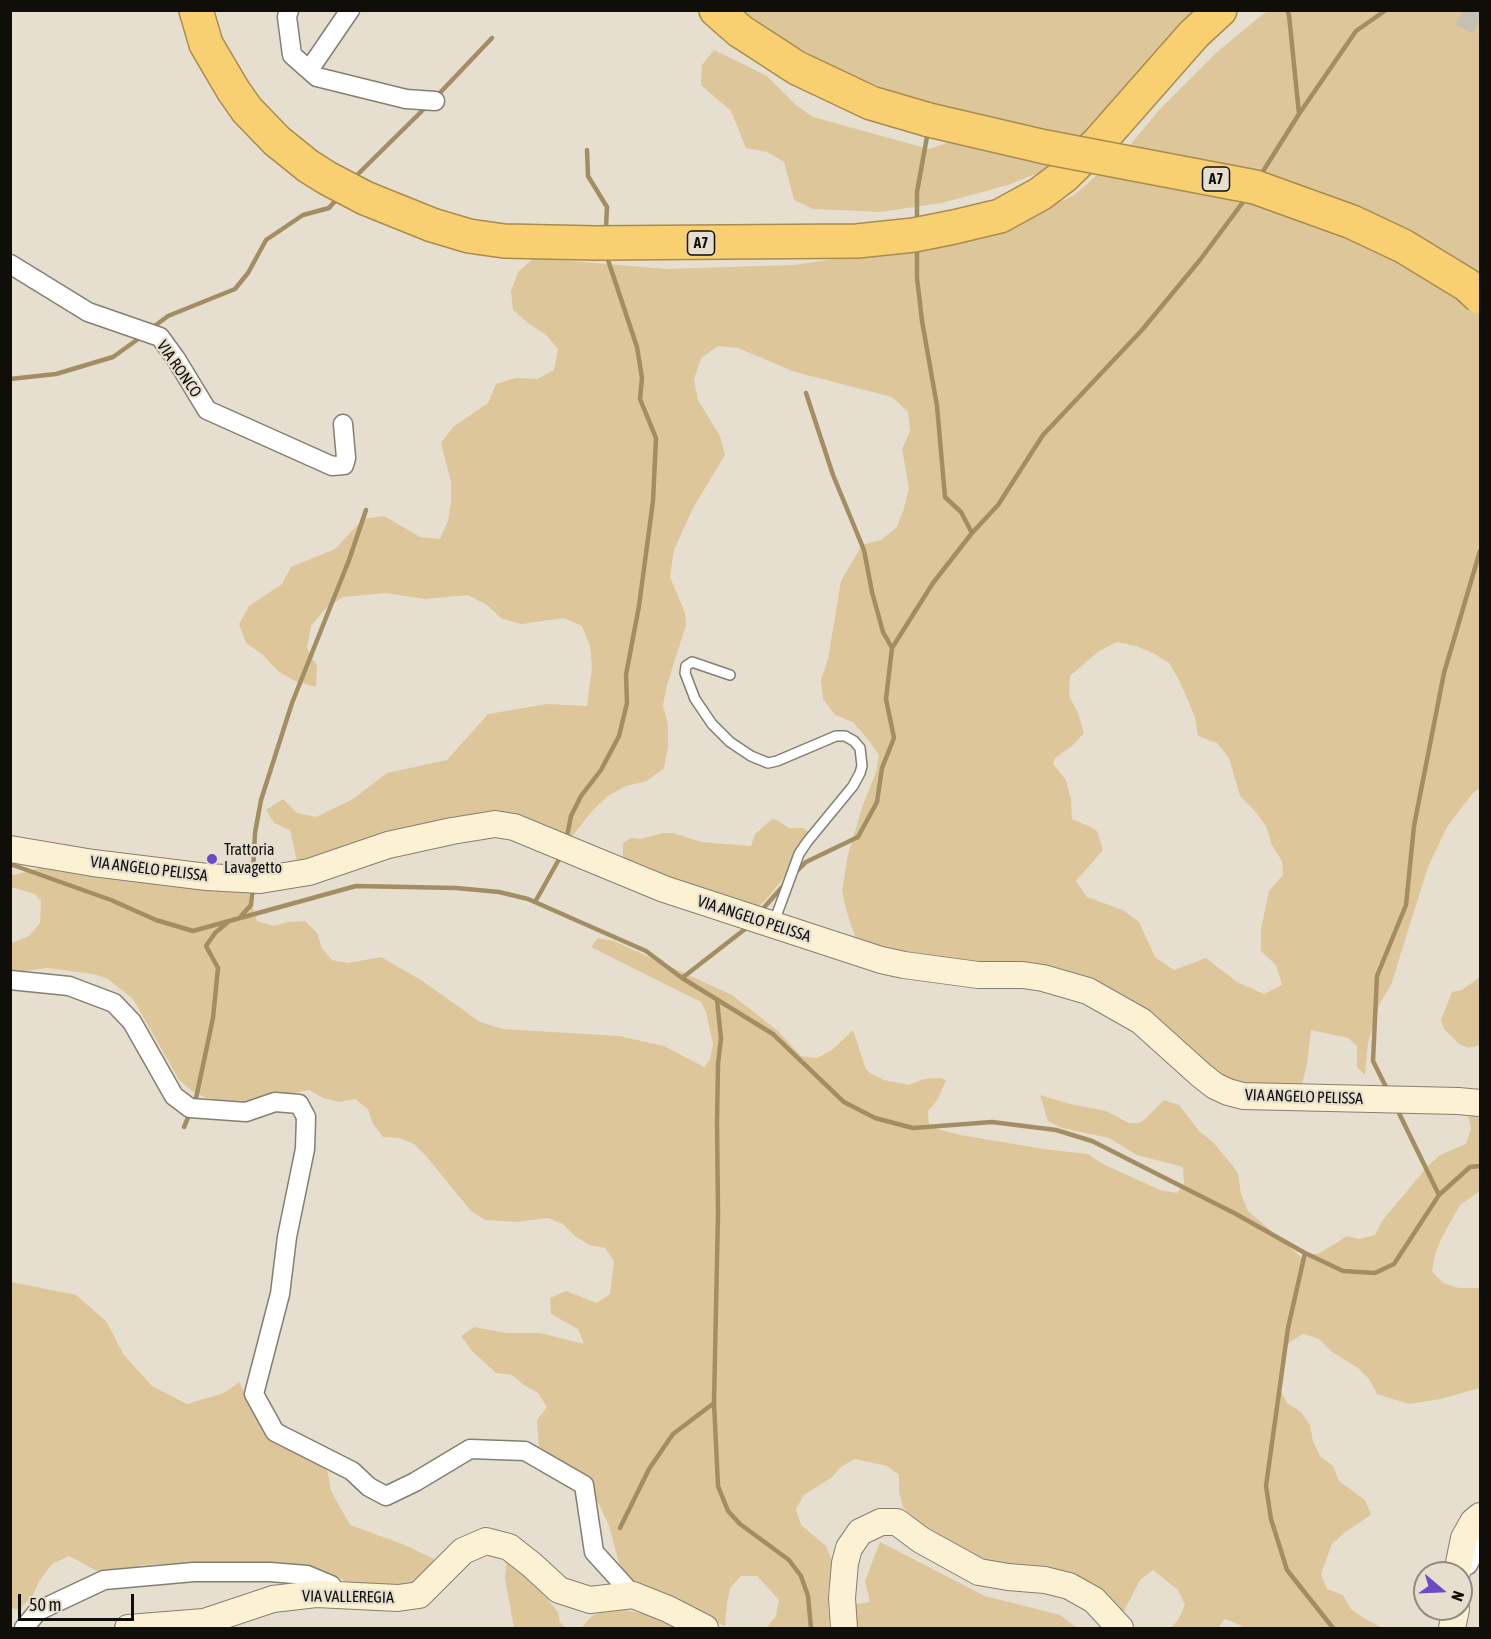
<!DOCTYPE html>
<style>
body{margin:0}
#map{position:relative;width:1491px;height:1639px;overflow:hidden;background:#e6dfd0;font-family:"Asap Condensed",sans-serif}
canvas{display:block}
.frame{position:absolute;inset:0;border:12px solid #100e09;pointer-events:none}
.north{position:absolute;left:1413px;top:1561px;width:60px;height:60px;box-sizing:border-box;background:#e6dfd0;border:2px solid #908b80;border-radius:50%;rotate:109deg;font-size:16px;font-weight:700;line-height:24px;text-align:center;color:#100e09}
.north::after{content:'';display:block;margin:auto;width:21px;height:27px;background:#6b4ac3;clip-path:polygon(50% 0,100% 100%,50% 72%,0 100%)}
.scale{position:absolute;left:18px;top:1594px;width:116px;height:27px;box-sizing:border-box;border:3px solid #100e09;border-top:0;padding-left:8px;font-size:18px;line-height:21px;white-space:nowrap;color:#100e09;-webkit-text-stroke:4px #e6dfd0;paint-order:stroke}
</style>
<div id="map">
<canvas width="1491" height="1639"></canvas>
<div class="frame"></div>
<div class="north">N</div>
<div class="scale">50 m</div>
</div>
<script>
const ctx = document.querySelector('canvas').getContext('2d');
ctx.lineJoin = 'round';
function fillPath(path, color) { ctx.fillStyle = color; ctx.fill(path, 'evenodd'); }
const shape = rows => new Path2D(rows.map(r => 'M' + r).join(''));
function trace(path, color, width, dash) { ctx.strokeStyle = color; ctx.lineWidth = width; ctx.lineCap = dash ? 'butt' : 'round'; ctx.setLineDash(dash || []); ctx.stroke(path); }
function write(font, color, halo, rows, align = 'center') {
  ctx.font = font + ' "Asap Condensed",sans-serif'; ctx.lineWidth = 4.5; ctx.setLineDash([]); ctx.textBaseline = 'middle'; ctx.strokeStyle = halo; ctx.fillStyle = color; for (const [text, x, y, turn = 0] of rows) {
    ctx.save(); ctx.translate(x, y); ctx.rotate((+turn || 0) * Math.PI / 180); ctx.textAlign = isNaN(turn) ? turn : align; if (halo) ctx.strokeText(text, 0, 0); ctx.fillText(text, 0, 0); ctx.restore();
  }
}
fillPath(shape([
 [1272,10,1480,11,1480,788,1473,793,1447,827,1428,867,1391,985,1380,1003,1368,1043,1365,1075,1357,1067,1357,1046,1348,1038,1311,1030,1307,1064,1300,1092,1228,1085,1129,1004,969,966,858,945,846,910,842,891,848,854,863,805,876,772,879,755,870,742,853,722,835,715,823,699,821,680,828,659,841,581,862,545,881,540,897,527,904,508,909,488,902,449,910,431,908,412,892,397,795,372,738,348,718,346,701,358,694,379,698,400,720,436,725,455,693,508,674,550,670,577,685,613,686,625,667,685,663,705,668,725,668,748,664,768,647,781,626,786,608,796,592,811,570,839,516,816,298,865,290,830,274,823,266,810,283,799,297,813,316,817,353,799,387,773,447,760,488,714,547,704,587,706,592,667,590,646,582,626,564,618,522,624,502,619,487,605,468,595,425,599,386,593,343,597,325,609,311,626,307,648,317,666,316,687,295,681,278,671,263,655,246,643,239,624,249,606,282,584,291,567,335,549,363,519,384,516,420,537,440,539,448,521,451,502,451,482,441,443,453,427,488,403,496,384,516,378,537,379,554,370,558,349,545,334,528,323,513,310,511,291,518,272,534,258,667,269,793,265,911,248,1000,231,1074,195,1125,151,1159,110,1216,53,1263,14],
 [1117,642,1136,646,1153,653,1169,663,1179,680,1195,717,1198,736,1217,743,1229,758,1240,796,1254,810,1266,826,1272,845,1282,861,1283,875,1269,891,1261,929,1261,951,1276,965,1282,985,1264,994,1237,982,1206,958,1174,970,1155,957,1139,922,1123,910,1087,897,1076,881,1103,850,1097,831,1091,827,1072,819,1071,799,1066,780,1053,764,1055,758,1071,747,1084,733,1078,713,1069,696,1070,676,1099,651],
 [734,11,1207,11,1090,135,1046,170,1008,185,942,203,880,212,813,209,794,200,784,162,767,152,746,148,731,111,701,85,702,65,714,50,767,76,796,105,813,117,929,149,949,142,947,123,936,106,888,90,829,65],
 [772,819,777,820,789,828,803,828,809,832,800,846,790,870,765,901,752,912,623,863,623,843,631,838,640,839,663,833,673,833,701,842,751,846,755,834],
 [47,866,248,891,257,921,273,926,289,922,305,921,317,933,322,948,332,960,348,963,381,957,421,980,480,1022,503,1029,619,1036,664,1046,704,1067,710,1060,713,1044,706,1012,701,1002,591,947,598,938,614,941,732,995,778,1031,801,1056,817,1058,832,1050,853,1030,866,1069,870,1073,884,1080,909,1085,924,1079,940,1078,946,1080,938,1099,928,1111,929,1127,961,1135,1044,1149,1088,1154,1101,1163,1160,1190,1177,1193,1184,1184,1183,1167,1137,1155,1109,1138,1062,1128,1048,1121,1040,1095,1070,1104,1106,1111,1129,1123,1139,1123,1144,1120,1164,1100,1179,1105,1200,1132,1213,1142,1233,1166,1238,1174,1241,1194,1248,1211,1301,1257,1320,1253,1347,1236,1359,1239,1375,1235,1382,1221,1427,1167,1440,1155,1466,1144,1471,1128,1467,1112,1473,1111,1480,1120,1480,1191,1460,1205,1441,1239,1435,1255,1432,1271,1443,1283,1459,1288,1480,1288,1480,1388,1440,1399,1409,1404,1377,1394,1369,1379,1358,1368,1332,1352,1319,1339,1303,1334,1290,1342,1282,1357,1280,1389,1287,1403,1301,1412,1310,1425,1313,1441,1320,1456,1333,1466,1339,1481,1365,1500,1371,1515,1344,1533,1332,1544,1321,1574,1327,1589,1343,1595,1351,1609,1365,1619,1383,1628,1243,1628,1240,1625,1225,1619,1218,1628,1171,1628,1178,1620,1185,1605,1178,1590,1153,1570,1140,1580,1120,1619,978,1563,952,1543,915,1519,903,1507,899,1491,899,1475,887,1466,855,1459,842,1466,831,1478,804,1495,796,1509,801,1525,826,1546,832,1561,828,1592,829,1628,766,1628,776,1616,779,1600,757,1576,741,1576,730,1588,727,1604,725,1626,637,1588,627,1577,619,1563,609,1526,599,1504,562,1463,539,1448,537,1420,547,1407,538,1393,524,1385,512,1375,496,1373,472,1351,461,1336,474,1327,507,1333,540,1333,584,1344,578,1329,551,1314,550,1298,566,1291,597,1303,610,1294,614,1261,605,1248,589,1245,575,1236,563,1224,548,1218,516,1222,485,1220,471,1211,426,1156,414,1144,399,1138,383,1137,373,1124,368,1109,355,1099,339,1102,323,1098,309,1090,250,1102,222,1100,206,1098,192,1091,179,1080,133,999,108,979,93,974,47,968,11,973,11,943,29,936,40,923,41,901,35,894,11,887,10,874,15,875],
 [1480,977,1480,1045,1469,1048,1459,1044,1444,1029,1441,1020,1452,992,1462,990],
 [11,1282,76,1295,106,1321,124,1355,152,1386,187,1404,224,1393,239,1382,254,1412,279,1443,314,1459,328,1472,331,1491,350,1525,405,1545,434,1559,433,1566,405,1592,351,1585,338,1577,309,1568,212,1568,161,1564,142,1565,124,1573,99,1572,69,1556,52,1564,40,1580,32,1597,18,1610,11,1608],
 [880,1542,985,1596,1060,1615,1077,1628,852,1628,851,1613,856,1604,870,1602,865,1581],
 [507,1558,525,1572,558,1612,560,1622,566,1628,514,1628,505,1579],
 [612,1608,663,1617,682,1628,581,1628,592,1616]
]), '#ddc79a');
trace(shape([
 [1287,10,1289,15,1299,114],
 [436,97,492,38],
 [587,150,588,176,607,207,606,227],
 [1260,176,1299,114,1356,31,1386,10],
 [355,177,428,105],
 [917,222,917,192,928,131],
 [917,251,917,278,922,321,937,406,945,497,961,512,972,533],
 [152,328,168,316,235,289,248,273,266,240,303,215,329,208,335,201],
 [10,379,56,374,113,357,141,337],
 [806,393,833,475,864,550,872,592,883,632,892,648],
 [566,841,571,816,581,796,601,770,619,736,627,703,626,675,639,606,653,501,656,438,640,399,642,378,637,347,606,254],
 [10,864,111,900,156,920,193,931,356,886,456,888,499,892,528,899,646,951,682,978,773,1034,844,1102,875,1118,913,1128,992,1122,1056,1130,1092,1141,1236,1214,1305,1253,1343,1271,1375,1273,1394,1264,1439,1195,1470,1167,1480,1166],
 [253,872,255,833,261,800,292,703,349,560,366,510],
 [794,874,806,862,858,837,877,802,882,768,894,738,886,699,892,648,933,583,972,533,998,505,1043,435,1142,330,1200,260,1246,198],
 [535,902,562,854],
 [760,912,784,885],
 [241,916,251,905,253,887],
 [682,978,749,926],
 [717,1000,721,1038,718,1064,717,1122,718,1213,714,1403,718,1486,728,1511,740,1524,789,1560,801,1576,808,1596,811,1628],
 [1388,1091,1373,1061,1377,976,1406,905,1414,826,1444,673,1480,551],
 [195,1103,213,1018,218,968,206,946,215,933,228,922],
 [1396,1107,1439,1195],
 [184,1127,190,1113],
 [1305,1253,1288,1328,1266,1486,1271,1519,1287,1570,1333,1628],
 [620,1528,649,1469,673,1434,714,1403]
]), '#a28e62', 4.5);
trace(shape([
 [1463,10,1480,19]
]), '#c6c0b2', 33, [33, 16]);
const lane = shape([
 [730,675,692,662,686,666,685,673,695,699,712,724,730,742,751,756,768,763,777,761,836,736,845,736,854,741,860,748,862,766,860,773,853,786,807,842,799,854,774,922]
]);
const street = shape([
 [289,10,287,17,292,55,317,77,406,99,435,101],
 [309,70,350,10],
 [10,264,88,312,160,337,176,359,207,410,332,466,344,465,346,458,343,424],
 [10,980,69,986,114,1003,132,1022,174,1096,190,1108,246,1112,275,1102,299,1104,306,1117,305,1149,287,1237,280,1294,254,1394,275,1432,352,1471,369,1487,386,1496,415,1482,470,1449,525,1451,584,1485,594,1552,633,1595],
 [1459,1569,1468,1565,1480,1541],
 [24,1628,38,1611,104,1580,194,1572,270,1572,307,1575,331,1585,338,1595]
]);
const secondary = shape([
 [10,849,93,863,207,877,260,880,309,872,388,845,452,831,495,824,514,827,664,889,881,960,904,965,978,975,1023,975,1043,978,1088,991,1141,1021,1201,1075,1215,1086,1228,1092,1243,1096,1458,1101,1480,1103],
 [1457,1573,1464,1538,1473,1522,1480,1516],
 [128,1628,204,1622,273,1599,316,1594,398,1598,419,1595,463,1551,486,1541,509,1547,532,1565,559,1590,590,1600,633,1595,668,1609,705,1628],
 [844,1628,842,1598,845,1563,849,1548,860,1532,881,1522,897,1522,921,1540,979,1572,1008,1577,1045,1580,1069,1586,1094,1600,1120,1628],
 [1452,1628,1456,1609]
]);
const highway = shape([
 [196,10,206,44,233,90,247,110,277,141,308,166,327,178,365,198,432,225,469,236,504,241,596,243,857,241,914,235,954,227,1000,216,1040,194,1064,176,1099,142,1194,34,1220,10],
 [716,10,740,31,797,68,871,103,929,120]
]);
trace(lane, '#857f71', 12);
trace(street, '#857f71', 21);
trace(secondary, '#857f71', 28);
trace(highway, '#a78c4d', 36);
trace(lane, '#fff', 9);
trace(street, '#fff', 18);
trace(secondary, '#fdf1d4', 26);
trace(highway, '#f9d071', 33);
const highwayBridge = shape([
 [929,120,1045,147,1255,187,1352,222,1403,246,1467,285,1480,297]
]);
trace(highwayBridge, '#a78c4d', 36, []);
trace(highwayBridge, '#f9d071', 33);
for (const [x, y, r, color] of [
 [212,859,6,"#6b4ac3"]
]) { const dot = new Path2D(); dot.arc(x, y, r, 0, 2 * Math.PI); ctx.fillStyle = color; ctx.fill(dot); trace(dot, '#e6dfd0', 2); }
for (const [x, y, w] of [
 [1216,179,27],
 [701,243,27]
]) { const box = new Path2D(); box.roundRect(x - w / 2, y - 12, w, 24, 4.5); ctx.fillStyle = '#e6dfd0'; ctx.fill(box); trace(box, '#100e09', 1.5); }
write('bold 15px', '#100e09', null, [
 ["A7",1216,179],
 ["A7",701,243]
]);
write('16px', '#100e09', '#e6dfd0', [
 ["VIA RONCO",179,369,55],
 ["VIA ANGELO PELISSA",149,869,7],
 ["VIA ANGELO PELISSA",754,919,18],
 ["VIA ANGELO PELISSA",1304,1097,2],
 ["VIA VALLEREGIA",348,1597,1]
]);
write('16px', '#100e09', '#e6dfd0', [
 ["Trattoria",224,850],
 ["Lavagetto",224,868]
], 'left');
</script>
